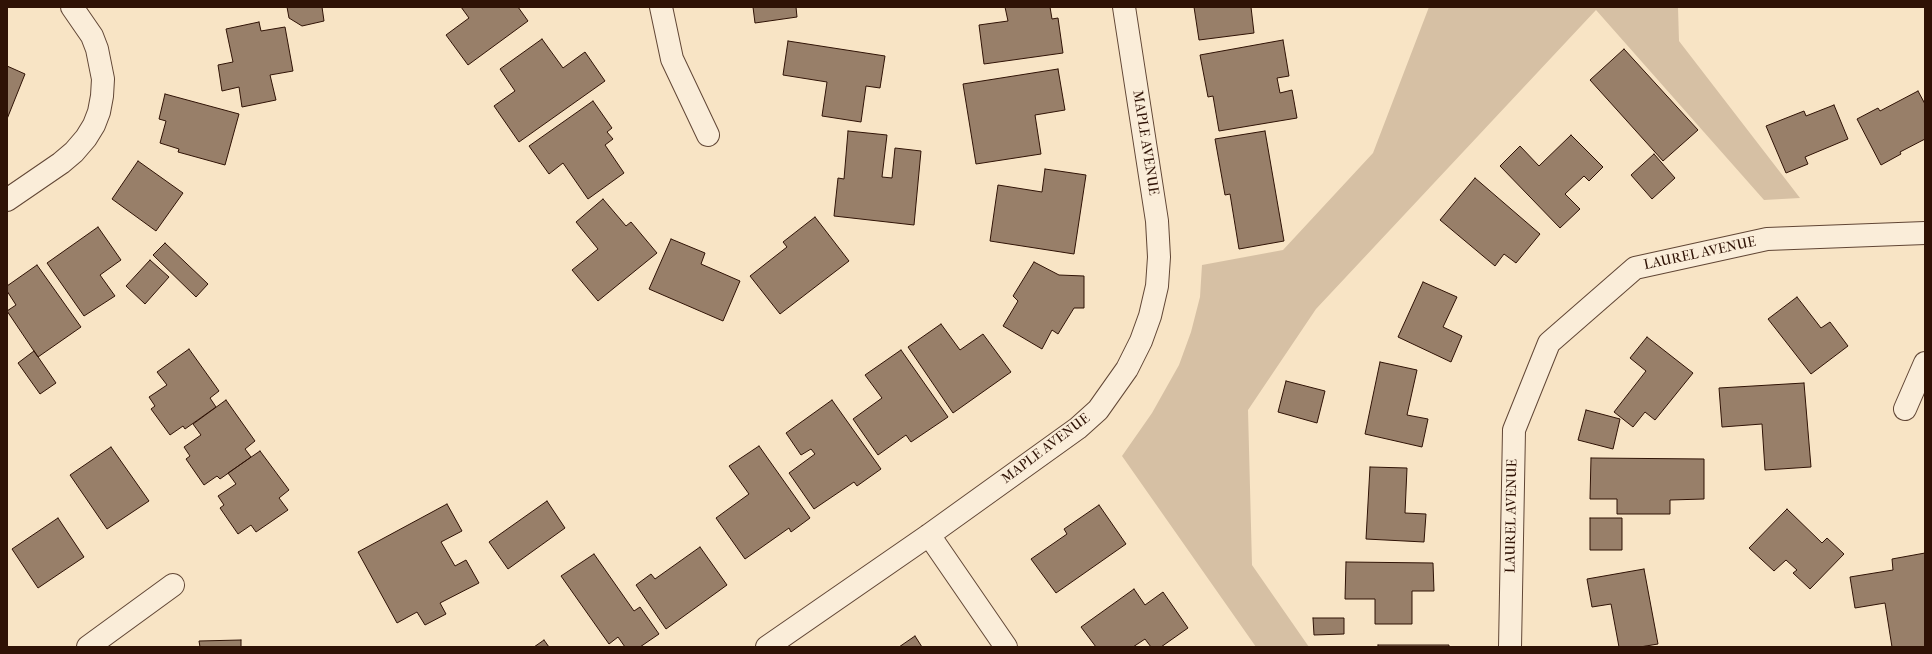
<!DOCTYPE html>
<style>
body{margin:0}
#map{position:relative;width:1932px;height:654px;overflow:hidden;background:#f8e4c5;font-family:"IM FELL French Canon",serif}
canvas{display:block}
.frame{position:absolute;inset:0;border:8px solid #2f1205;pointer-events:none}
</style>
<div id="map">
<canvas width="1932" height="654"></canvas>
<div class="frame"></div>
</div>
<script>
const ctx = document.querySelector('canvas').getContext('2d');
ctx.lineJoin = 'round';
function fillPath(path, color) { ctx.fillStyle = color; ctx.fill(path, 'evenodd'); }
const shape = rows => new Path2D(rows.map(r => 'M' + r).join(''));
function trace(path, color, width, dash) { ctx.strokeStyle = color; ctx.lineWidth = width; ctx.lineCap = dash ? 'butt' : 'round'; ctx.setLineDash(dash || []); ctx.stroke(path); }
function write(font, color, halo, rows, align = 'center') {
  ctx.font = font + ' "IM FELL French Canon",serif'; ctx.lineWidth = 3; ctx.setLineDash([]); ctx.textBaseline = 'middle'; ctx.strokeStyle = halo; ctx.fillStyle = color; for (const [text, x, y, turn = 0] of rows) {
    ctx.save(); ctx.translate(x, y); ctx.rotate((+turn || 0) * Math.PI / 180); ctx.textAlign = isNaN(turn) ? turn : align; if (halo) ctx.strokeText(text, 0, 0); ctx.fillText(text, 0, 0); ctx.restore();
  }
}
fillPath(shape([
 [1429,7,1678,7,1679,41,1800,198,1764,200,1596,10,1316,309,1248,410,1252,565,1309,647,1256,647,1122,456,1152,413,1179,365,1191,332,1200,297,1202,265,1283,250,1373,153]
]), '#d6c0a4');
const building = shape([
 [287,7,322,7,324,21,302,26,289,18,287,7],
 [461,7,518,7,528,21,468,65,446,35,469,18,461,7],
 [753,7,796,7,797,17,755,23,753,7],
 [1005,7,1050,7,1052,19,1058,18,1063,53,984,64,979,25,1008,21,1005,7],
 [1194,7,1251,7,1254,33,1199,40,1194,7],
 [259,22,261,31,285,27,293,71,270,75,276,100,242,107,239,87,222,91,218,65,233,62,226,29,259,22],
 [542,39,563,68,585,52,605,81,519,142,494,106,515,91,500,69,542,39],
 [1283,40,1289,76,1277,78,1280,93,1292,90,1297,118,1219,131,1213,96,1208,97,1200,55,1283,40],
 [788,41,885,56,880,88,866,86,861,122,822,116,827,82,783,75,788,41],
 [1624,49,1698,130,1663,161,1590,80,1624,49],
 [7,66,25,74,7,119,7,66],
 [1058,69,1065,110,1035,115,1041,154,976,164,963,84,1058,69],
 [1918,91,1925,104,1925,139,1900,152,1901,154,1881,165,1857,119,1878,108,1880,111,1918,91],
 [165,94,239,114,225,165,178,152,179,149,160,143,166,121,159,119,165,94],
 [593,101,612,128,607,132,613,139,605,145,624,173,588,199,563,163,549,174,529,146,593,101],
 [1834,105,1848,139,1805,157,1808,164,1786,173,1766,126,1804,111,1806,116,1834,105],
 [848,131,887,135,882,177,892,178,895,148,921,151,914,225,834,216,838,178,844,179,848,131],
 [1265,131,1284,241,1239,249,1230,194,1225,195,1215,139,1265,131],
 [1571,135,1603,167,1589,181,1584,176,1565,194,1580,209,1560,228,1500,166,1520,146,1539,166,1571,135],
 [1654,154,1675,178,1652,199,1631,175,1654,154],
 [138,161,183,193,156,231,112,199,138,161],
 [1045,169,1086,175,1074,254,990,241,998,185,1042,192,1045,169],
 [1475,178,1540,234,1516,263,1504,254,1495,266,1440,220,1475,178],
 [603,199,626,226,631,222,657,253,598,301,572,270,598,249,576,222,603,199],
 [815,217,849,261,780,314,750,276,787,247,783,242,815,217],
 [98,227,121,260,100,275,115,296,84,316,47,263,98,227],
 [671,239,705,253,701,264,740,281,723,321,649,289,671,239],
 [165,243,208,284,196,297,153,255,165,243],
 [150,260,169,277,145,304,126,286,150,260],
 [1034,262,1059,275,1084,276,1084,308,1074,308,1058,334,1052,330,1042,349,1003,326,1018,301,1013,296,1034,262],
 [37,265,81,327,38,357,7,311,16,305,7,291,7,286,37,265],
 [1423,282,1457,297,1443,327,1462,336,1451,362,1398,337,1423,282],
 [1797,297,1821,328,1830,322,1848,346,1811,374,1768,319,1797,297],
 [941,324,960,350,983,334,1011,372,953,413,908,347,941,324],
 [1647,337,1693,373,1655,420,1645,412,1633,427,1614,412,1646,371,1630,358,1647,337],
 [189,349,219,391,210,398,216,407,185,429,183,426,170,435,151,409,155,406,149,397,167,385,157,372,189,349],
 [901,350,948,417,911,442,906,435,878,455,853,419,882,398,865,375,901,350],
 [34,351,56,383,40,394,18,363,34,351],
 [1380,362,1417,370,1407,415,1428,419,1422,447,1365,434,1380,362],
 [1286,381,1325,391,1317,423,1278,412,1286,381],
 [1804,383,1811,467,1765,470,1762,424,1722,427,1719,388,1804,383],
 [226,400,255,441,245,449,251,457,220,479,217,476,204,485,186,459,190,456,184,447,201,435,193,424,226,400],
 [832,400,881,469,857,486,854,482,814,509,789,473,815,454,811,449,801,455,786,433,832,400],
 [1586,410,1620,419,1613,449,1578,440,1586,410],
 [759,446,810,518,791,532,789,528,745,559,716,518,749,494,729,466,759,446],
 [111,447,149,501,107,529,70,475,111,447],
 [260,451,289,490,279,498,288,510,256,532,251,525,238,534,220,508,224,505,218,496,236,484,228,473,260,451],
 [1591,458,1704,459,1704,499,1670,500,1670,514,1617,514,1617,499,1590,499,1591,458],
 [1370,467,1407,468,1405,513,1426,514,1424,542,1366,539,1370,467],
 [547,501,565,528,508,569,489,542,547,501],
 [447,504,462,531,441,542,455,566,466,560,479,583,440,603,446,614,425,625,417,612,397,623,358,552,447,504],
 [1099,505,1126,544,1056,593,1031,559,1067,534,1064,529,1099,505],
 [1787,509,1822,543,1827,538,1844,554,1810,589,1793,573,1797,570,1786,560,1774,571,1749,548,1787,509],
 [58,518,84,557,38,588,12,549,58,518],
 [1590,518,1622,518,1622,550,1590,550,1590,518],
 [700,547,727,585,666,629,636,585,651,574,655,579,700,547],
 [1925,553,1925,647,1892,647,1885,603,1855,608,1850,577,1893,570,1892,559,1925,553],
 [594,554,634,611,640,607,659,634,640,647,625,647,618,637,609,644,561,576,594,554],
 [1346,562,1433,563,1434,591,1412,591,1412,624,1375,624,1375,599,1345,599,1346,562],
 [1644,569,1658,644,1640,647,1619,647,1611,604,1592,607,1587,579,1644,569],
 [1134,589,1145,605,1163,592,1188,628,1161,647,1151,647,1145,639,1133,647,1096,647,1081,627,1134,589],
 [1313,618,1344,618,1344,634,1314,635,1313,618],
 [915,636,922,647,899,647,915,636],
 [241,640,241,647,200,647,199,641,241,640],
 [544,640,549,647,534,647,544,640],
 [1378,645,1449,645,1449,647,1378,647,1378,645]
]);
fillPath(building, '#987f69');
trace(building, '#2f1205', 1);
const minor = shape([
 [661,7,672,59,708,135],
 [7,200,61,163,74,152,86,138,94,125,99,112,102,96,103,79,97,49,92,36,72,7],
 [1905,409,1925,363],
 [929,535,1006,647],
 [88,647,173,585],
 [767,647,929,535,1078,428,1098,410,1127,369,1141,341,1150,316,1157,286,1159,257,1157,221,1124,7],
 [1510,647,1514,430,1549,343,1635,268,1767,239,1925,233]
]);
trace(minor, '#614635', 24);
trace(minor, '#faedd9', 22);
write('14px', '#2f1205', '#faedd9', [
 ["MAPLE AVENUE",1145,143,81],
 ["LAUREL AVENUE",1700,254,-12],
 ["MAPLE AVENUE",1046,449,-37],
 ["LAUREL AVENUE",1512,516,-89]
]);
</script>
